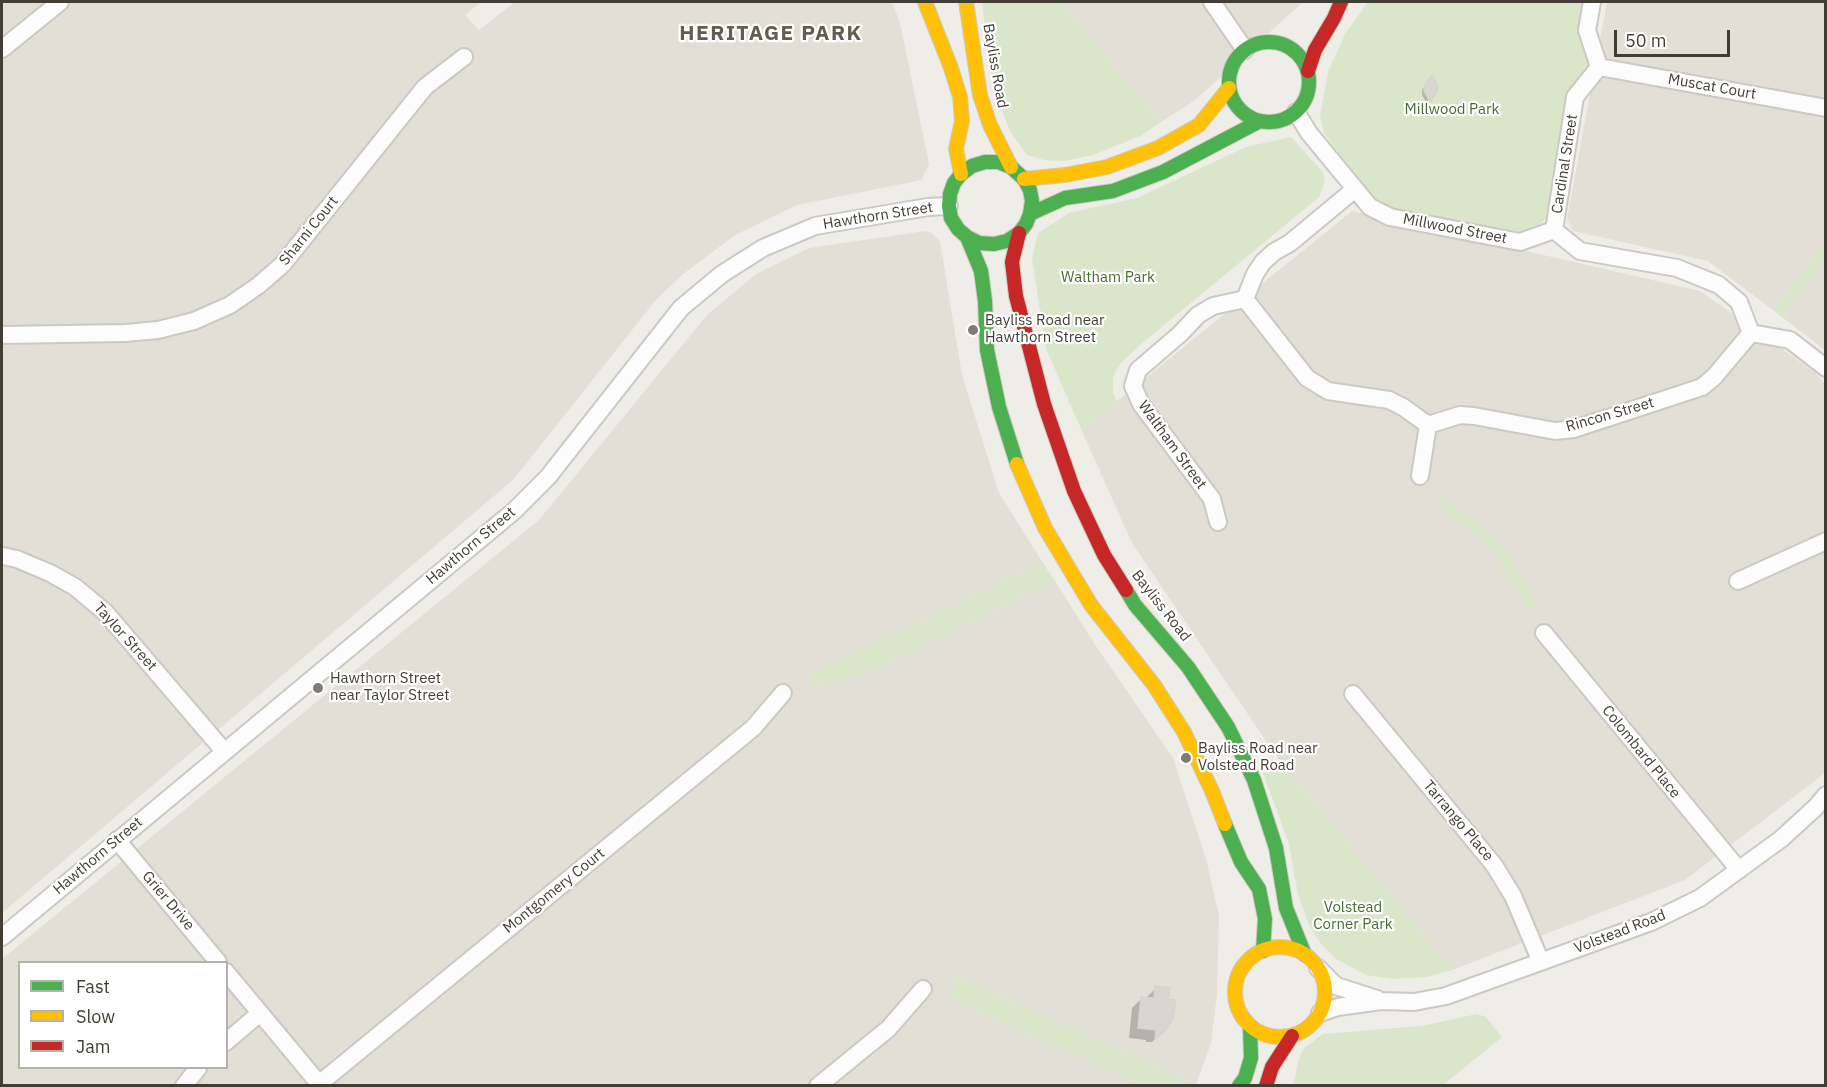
<!DOCTYPE html>
<style>
body{margin:0}
#map{position:relative;width:1827px;height:1087px;overflow:hidden;background:#eeede8;font-family:"IBM Plex Sans",sans-serif}
canvas{display:block}
.frame{position:absolute;inset:0;border:3px solid #433e35;pointer-events:none}
.legend{position:absolute;left:18px;top:961px;width:210px;height:108px;box-sizing:border-box;background:#fff;border:2px solid #b4b2ae;margin:0;padding:8px 10px;list-style:none;font-size:18px;color:#433e35}
.legend li{display:flex;align-items:center;gap:12px;height:30px}
.legend b{width:30px;border:2px solid #b4b2ae}
.scale{position:absolute;left:1614px;top:30px;width:116px;height:27px;box-sizing:border-box;border:3px solid #433e35;border-top:0;padding-left:8px;font-size:18px;line-height:21px;white-space:nowrap;color:#433e35;-webkit-text-stroke:4px #fff;paint-order:stroke}
</style>
<div id="map">
<canvas width="1827" height="1087"></canvas>
<div class="frame"></div>
<ul class="legend">
<li><b style="height:8px;background:#4caf50"></b>Fast</li>
<li><b style="height:8px;background:#ffc107"></b>Slow</li>
<li><b style="height:8px;background:#c62828"></b>Jam</li>
</ul>
<div class="scale">50 m</div>
</div>
<script>
const ctx = document.querySelector('canvas').getContext('2d');
ctx.lineJoin = 'round';
function fillPath(path, color) { ctx.fillStyle = color; ctx.fill(path, 'evenodd'); }
const shape = rows => new Path2D(rows.map(r => 'M' + r).join(''));
function trace(path, color, width, dash) { ctx.strokeStyle = color; ctx.lineWidth = width; ctx.lineCap = dash ? 'butt' : 'round'; ctx.setLineDash(dash || []); ctx.stroke(path); }
function write(font, color, halo, rows, align = 'center') {
  ctx.font = font + ' "IBM Plex Sans",sans-serif'; ctx.lineWidth = 4.5; ctx.setLineDash([]); ctx.textBaseline = 'middle'; ctx.strokeStyle = halo; ctx.fillStyle = color; for (const [text, x, y, turn = 0] of rows) {
    ctx.save(); ctx.translate(x, y); ctx.rotate((+turn || 0) * Math.PI / 180); ctx.textAlign = isNaN(turn) ? turn : align; if (halo) ctx.strokeText(text, 0, 0); ctx.fillText(text, 0, 0); ctx.restore();
  }
}
fillPath(shape([
 [2,2,481,2,465,15,479,30,515,2,892,2,900,23,929,164,922,180,797,205,735,235,683,274,655,301,514,479,2,913],
 [1060,2,1303,2,1194,101,1161,122],
 [1607,2,1825,2,1825,236,1824,244,1773,310,1708,261,1573,231,1567,219],
 [1352,211,1700,291,1813,371,1825,384,1825,773,1685,880,1452,970,1279,760,1132,543,1082,431,1117,401],
 [1442,496,1502,546,1529,609,1490,547],
 [926,231,933,234,940,242,962,375,999,493,1043,563,810,675,815,688,880,667,1055,581,1094,643,1173,758,1206,859,1219,916,1217,993,1211,1043,1196,1084,955,976,953,998,973,1010,1144,1085,2,1086,2,959,539,520,707,315,756,274,809,248],
 [20,962,226,962,226,1068,20,1068],
 [1825,261,1825,350,1782,317]
]), '#e1dfd6');
fillPath(shape([
 [982,2,1060,2,1161,122,1140,136,1093,155,1065,161,1044,160,1027,155,1011,133,997,98,989,65],
 [1368,2,1584,2,1579,31,1590,64,1585,73,1568,98,1548,213,1543,222,1534,228,1520,233,1510,233,1499,231,1491,227,1389,209,1378,203,1370,196,1324,133,1320,115,1328,72,1345,34],
 [1291,137,1322,171,1325,181,1319,197,1140,345,1120,364,1113,377,1113,393,1117,401,1082,431,1046,349,1032,258,1038,233,1069,213,1137,198,1246,147],
 [1825,236,1825,261,1782,317,1773,310,1824,244],
 [1442,495,1502,546,1539,605,1529,610,1490,547,1436,503],
 [1043,563,1055,581,880,667,815,688,810,675],
 [1279,760,1452,970,1427,977,1393,979,1366,975,1336,959,1321,944,1309,925,1298,895,1289,844,1263,773],
 [955,976,1196,1084,1196,1086,1144,1085,973,1010,953,998],
 [1477,1014,1486,1017,1502,1037,1443,1085,1293,1085,1299,1059,1304,1048,1323,1034,1422,1026]
]), '#dae6ca');
fillPath(shape([
 [1426,84,1436,92,1426,103,1422,94,1422,90],
 [1156,988,1162,1032,1152,1042,1146,1042,1146,1040,1129,1038,1132,1008,1142,998,1145,999]
]), '#0003');
const building = shape([
 [1432,75,1438,86,1437,92,1430,102,1424,91,1425,85,1432,75],
 [1155,986,1170,988,1168,999,1176,1000,1173,1018,1166,1030,1155,1039,1156,1030,1138,1028,1141,997,1154,998,1155,986]
]);
fillPath(building, '#d7d6d1');
trace(building, '#d6d4ce', 1.5);
const street = shape([
 [1212,2,1245,50],
 [2,49,60,2],
 [1599,67,1826,108],
 [1296,112,1309,133,1370,207,1390,217,1520,242,1554,230],
 [1554,230,1580,251,1677,268,1719,285,1739,302,1751,333,1790,340,1826,368],
 [1554,230,1575,97,1599,67,1587,30,1592,2],
 [1245,299,1307,378,1328,391,1389,400,1403,407,1428,425,1460,415,1474,416,1555,431,1574,429,1702,387,1714,377,1751,333],
 [2,335,125,333,158,330,194,321,230,305,259,285,283,264,425,87,464,57],
 [1420,476,1428,425],
 [1218,522,1212,499,1141,404,1133,386,1138,370,1180,334,1198,315,1213,306,1245,299,1255,274,1263,262,1274,252,1290,243,1355,189],
 [2,556,17,559,50,573,75,587,105,612,224,751],
 [1738,581,1826,541],
 [1544,633,1739,870],
 [1353,694,1494,865,1513,896,1541,962],
 [117,840,218,962],
 [2,937,514,511,548,477,681,308,722,274,763,248,815,226,928,207,949,206],
 [1318,968,1336,986,1377,999],
 [226,972,321,1086],
 [1320,1013,1338,1007,1381,1001,1414,1002,1446,996,1651,922,1700,898,1781,839,1816,807,1826,795],
 [226,1042,260,1013],
 [319,1084,753,728,783,693],
 [184,1086,198,1068],
 [818,1086,888,1029,923,989]
]);
const fast = shape([
 '1229 82a40 40 0 1 1 80 0a40 40 0 1 1-80 0Z',
 [1030,214,1065,198,1113,191,1163,172,1260,121],
 [967,237,979,243,994,244,1007,241,1019,233,1026,224,1030,214,1032,201,1030,190,1024,179,1011,167,998,162,985,162,972,166,961,174,954,183,950,194,949,206,951,218,958,229,967,237,981,271,985,301,987,350,999,407,1017,464],
 [1126,590,1135,605,1188,667,1228,727,1254,780,1276,848,1286,908,1305,955],
 [1225,824,1241,862,1259,889,1265,919,1263,951],
 [1239,1086,1245,1078,1251,1058,1250,1026]
]);
const slow = shape([
 [925,2,951,68,960,97,962,121,956,149,961,174],
 [966,2,980,95,990,125,1011,167],
 [1024,179,1065,175,1107,167,1158,148,1199,125,1229,88],
 [1017,464,1045,528,1091,605,1154,685,1184,732,1212,791,1225,824],
 '1235 992a45 45 0 1 1 90 0a45 45 0 1 1-90 0Z'
]);
const jam = shape([
 [1308,71,1315,50,1334,18,1341,2],
 [1019,233,1012,262,1016,296,1044,404,1074,491,1104,555,1126,590],
 [1266,1086,1272,1067,1292,1036]
]);
trace(street, '#cac9c4', 20);
trace(fast, '#cccac0', 16);
trace(slow, '#cccac0', 16);
trace(jam, '#cccac0', 16);
trace(street, '#fcfcfc', 16);
trace(fast, '#4caf50', 14);
trace(slow, '#ffc107', 14);
trace(jam, '#c62828', 14);
for (const [x, y, r, color] of [
 [973,330,6,"#7f7b74"],
 [318,688,6,"#7f7b74"],
 [1186,758,6,"#7f7b74"]
]) { const dot = new Path2D(); dot.arc(x, y, r, 0, 2 * Math.PI); ctx.fillStyle = color; ctx.fill(dot); trace(dot, '#fff', 2); }
write('15px', '#433e35', '#fff', [
 ["Bayliss Road",995,66,80],
 ["Muscat Court",1712,87,10],
 ["Cardinal Street",1565,164,-81],
 ["Hawthorn Street",878,216,-9],
 ["Millwood Street",1455,229,11],
 ["Sharni Court",309,231,-51],
 ["Rincon Street",1610,415,-16],
 ["Waltham Street",1172,445,54],
 ["Hawthorn Street",471,546,-40],
 ["Bayliss Road",1161,606,52],
 ["Taylor Street",125,637,48],
 ["Colombard Place",1641,752,51],
 ["Tarrango Place",1458,821,50],
 ["Hawthorn Street",98,856,-40],
 ["Montgomery Court",554,891,-39],
 ["Grier Drive",168,901,50],
 ["Volstead Road",1620,932,-21]
]);
write('15px', '#446e2f', '#fff', [
 ["Millwood Park",1452,110],
 ["Waltham Park",1108,278],
 ["Volstead",1353,908],
 ["Corner Park",1353,925]
]);
write('15px', '#433e35', '#fff', [
 ["Bayliss Road near",985,321],
 ["Hawthorn Street",985,338],
 ["Hawthorn Street",330,679],
 ["near Taylor Street",330,696],
 ["Bayliss Road near",1198,749],
 ["Volstead Road",1198,766]
], 'left');
ctx.letterSpacing = '1.5px';
write('bold 21px', '#645c4e', '#fff', [
 ["HERITAGE PARK",771,34]
]);
ctx.letterSpacing = '0px';
</script>
